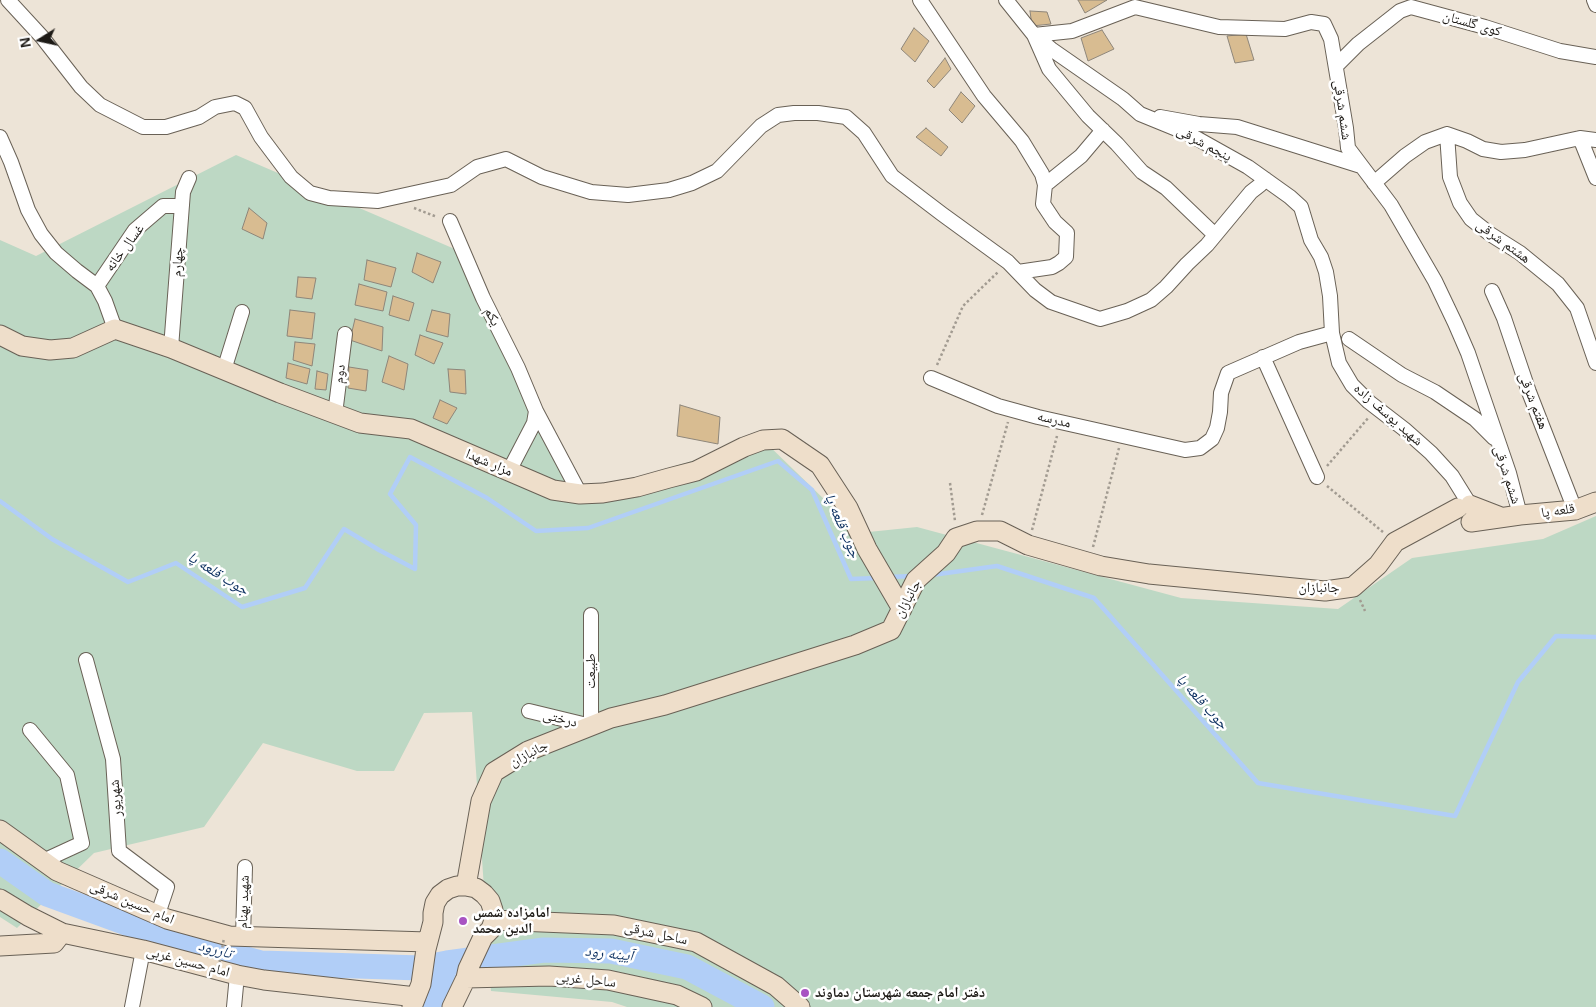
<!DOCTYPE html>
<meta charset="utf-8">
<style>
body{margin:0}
#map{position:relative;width:1596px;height:1007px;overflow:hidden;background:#ede4d7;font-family:Helvetica,sans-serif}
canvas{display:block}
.north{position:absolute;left:15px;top:15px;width:50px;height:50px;-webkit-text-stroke:4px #fff;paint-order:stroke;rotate:260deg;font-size:14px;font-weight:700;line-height:20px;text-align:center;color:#1e1b17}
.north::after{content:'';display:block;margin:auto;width:18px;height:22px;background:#1e1b17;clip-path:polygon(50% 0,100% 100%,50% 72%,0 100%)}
</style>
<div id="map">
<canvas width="1596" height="1007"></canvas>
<div class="north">N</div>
</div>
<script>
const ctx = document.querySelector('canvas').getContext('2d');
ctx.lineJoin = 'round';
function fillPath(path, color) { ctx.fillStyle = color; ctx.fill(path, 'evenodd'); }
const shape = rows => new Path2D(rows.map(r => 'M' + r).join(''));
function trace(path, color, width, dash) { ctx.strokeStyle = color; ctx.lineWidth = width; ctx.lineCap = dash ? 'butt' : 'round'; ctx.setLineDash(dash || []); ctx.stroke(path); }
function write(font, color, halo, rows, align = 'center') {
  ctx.font = font + ' Helvetica,"Noto Naskh Arabic",sans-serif'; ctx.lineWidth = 5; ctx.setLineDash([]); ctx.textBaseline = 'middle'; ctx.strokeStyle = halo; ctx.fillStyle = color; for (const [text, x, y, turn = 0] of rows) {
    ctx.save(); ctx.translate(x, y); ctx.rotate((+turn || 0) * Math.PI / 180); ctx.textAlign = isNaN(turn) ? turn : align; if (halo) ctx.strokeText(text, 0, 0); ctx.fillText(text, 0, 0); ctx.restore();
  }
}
fillPath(shape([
 [236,155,464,253,581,494,763,440,859,533,917,527,1181,598,1338,609,1412,558,1543,539,1596,516,1596,1007,627,1007,612,1002,491,991,472,712,424,713,394,771,357,771,263,743,204,827,94,853,17,928,0,917,0,240,36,256]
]), '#bdd8c4');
trace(shape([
 [0,501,52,539,128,582,176,563,242,607,305,588,344,529,379,550,415,569,416,525,390,494,410,457,487,498,536,531,588,528,778,461,812,490,851,579,877,578],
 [932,575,997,566,1094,598,1258,783,1455,816,1518,682,1556,636,1596,637],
 [890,577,912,576]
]), '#b1cef7', 4.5);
trace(shape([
 [0,861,47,894,162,936,261,963,421,968,447,963,544,950,611,951,687,967,762,1007],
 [430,1007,447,963]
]), '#b1cef7', 25);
const building = shape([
 [1078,0,1107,0,1085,13,1078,0],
 [1030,11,1047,12,1051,24,1032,26,1030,11],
 [914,28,929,41,915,62,901,49,914,28],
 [1102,30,1114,49,1088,61,1081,38,1102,30],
 [1246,34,1254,60,1235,63,1227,36,1246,34],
 [945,58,951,69,934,88,927,81,945,58],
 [961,92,975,106,962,123,949,110,961,92],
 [926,128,948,147,941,156,916,137,926,128],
 [249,208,267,223,263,239,242,229,249,208],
 [417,253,441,262,433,283,412,272,417,253],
 [367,260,396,268,391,287,364,280,367,260],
 [298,277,316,278,312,299,296,297,298,277],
 [359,284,387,292,383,311,355,305,359,284],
 [393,296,414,303,409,321,389,315,393,296],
 [290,310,315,313,312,339,287,336,290,310],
 [432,310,450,314,448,337,426,331,432,310],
 [355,319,383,327,382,351,350,340,355,319],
 [420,335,443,343,434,364,415,355,420,335],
 [295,342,315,344,312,366,293,360,295,342],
 [389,356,408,364,404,390,382,382,389,356],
 [288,363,310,369,307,384,286,378,288,363],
 [349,367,368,370,366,391,348,388,349,367],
 [448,369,465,370,466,394,450,392,448,369],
 [317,371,328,374,326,390,315,389,317,371],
 [440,400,457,408,447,424,433,418,440,400],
 [680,405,720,417,718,444,677,436,680,405]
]);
fillPath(building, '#d8bc91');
trace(building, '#8e867a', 1);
const street = shape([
 [8,0,42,37,81,87,100,105,143,127,166,127,199,117,215,107,235,103,245,108,261,137,291,177,310,193,329,198,378,201,451,185,477,167,506,159,542,177,591,192,628,195,669,190,692,183,717,171,761,126,778,115,794,113,818,113,846,117,864,133,892,176,942,214,1008,262,1035,290,1051,302,1100,319,1127,311,1151,300,1166,287,1187,264,1207,245,1251,192,1260,185,1265,179],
 [920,0,984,96,1022,141,1042,174,1045,185,1043,204,1055,222,1067,233,1066,257,1059,263,1052,267,1018,272],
 [1006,0,1034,35,1051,49,1123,99,1140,114,1189,134,1248,167,1290,197,1301,207,1311,240,1321,257,1326,272,1330,296,1332,333],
 [1594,0,1596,5],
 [1336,66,1358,44,1400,11,1411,7,1485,27,1560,51,1596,57],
 [1160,117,1199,124,1237,127,1361,166],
 [1447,134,1467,141,1483,149,1501,152,1525,150,1580,138,1596,140],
 [0,137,11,162,28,210,41,234,56,253,77,271,97,286,105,301,115,329],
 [1580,138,1596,178],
 [1374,183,1405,156,1425,142,1447,134,1450,177,1460,203,1471,219,1490,234,1520,253,1558,284,1577,308,1596,363],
 [1045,185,1081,156,1103,130],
 [450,221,483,298,518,368,536,411,534,423,509,471],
 [1215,235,1166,188,1142,172,1117,144,1088,116,1049,69,1034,35,1072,31,1135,7,1219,27,1285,29,1311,22,1324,24,1331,39,1346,128,1348,148,1391,205,1435,281,1455,323,1468,353,1509,473,1520,515],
 [97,286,135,230,163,206,182,206],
 [1492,291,1504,318,1529,392,1575,510],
 [1349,339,1402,375,1435,392,1475,419,1494,438],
 [171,348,183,192,189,178],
 [1263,357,1317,477],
 [224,370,242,312],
 [931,378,998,406,1038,417,1185,450,1200,448,1212,439,1217,428,1220,412,1221,393,1228,373,1299,342,1332,333,1339,363,1352,385,1369,402,1404,429,1431,453,1452,476,1470,505],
 [536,411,580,494],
 [335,414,345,334],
 [86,660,113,759,119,851,167,887,158,914],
 [529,711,591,726,591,615],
 [30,730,67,775,82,843,43,861],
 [243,937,245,867],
 [132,1007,143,950],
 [234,1007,237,975]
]);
const secondary = shape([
 [0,335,22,346,50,350,73,348,115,329,171,348,280,393,360,423,411,429,553,490,580,494,603,493,637,487,669,478,696,471,744,447,763,440,782,439,820,465,848,508,867,549,902,609],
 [1470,505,1501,517],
 [1471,522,1520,515,1575,510,1596,502],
 [0,830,57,871,167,919,229,936,428,942],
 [466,886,481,801,494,772,528,751,611,718,665,705,855,645,891,630,916,580,946,553,956,538,977,531,1000,531,1028,545,1101,566,1149,574,1325,591,1353,587,1378,565,1395,542,1458,508],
 [0,899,28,916,62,933,143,950,237,975,264,980,416,997],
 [494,920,614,925,696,942,776,986,800,1007],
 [0,946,54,943,62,933],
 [466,978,549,976,608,980,677,995,702,1007],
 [412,1007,421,984,426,949,433,922,433,913,435,903,440,895,448,889,457,886,466,886,476,888,484,894,490,901,493,910,494,920,491,929,483,937,468,969,466,978,452,1007]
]);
trace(street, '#696156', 16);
trace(secondary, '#696156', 21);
trace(shape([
 [414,208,437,217],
 [937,365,963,306,999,271],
 [1327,466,1369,417],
 [950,483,955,521],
 [1327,486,1383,532],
 [982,515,1008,422],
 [1032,530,1057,436],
 [1093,547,1119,448],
 [1360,600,1365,611]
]), '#a29b91', 2.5, [2.5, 2.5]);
trace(street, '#fff', 14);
trace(secondary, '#eedeca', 19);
trace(shape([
 [218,972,224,938]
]), '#a29b91', 2.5, [2.5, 2.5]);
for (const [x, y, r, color] of [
 [463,921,5,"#a853c2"],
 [805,993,5,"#a853c2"]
]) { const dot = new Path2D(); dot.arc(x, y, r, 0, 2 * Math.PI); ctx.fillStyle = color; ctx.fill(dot); trace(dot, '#fff', 2); }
write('14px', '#1e1b17', '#fff', [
 ["کوی گلستان",1472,24,16],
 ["ششم شرقی",1342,110,82],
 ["پنجم شرقی",1204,144,28],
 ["هشتم شرقی",1503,242,36],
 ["غسال خانه",125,248,-53],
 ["چهارم",178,262,-86],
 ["یکم",492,317,63],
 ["دوم",340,374,-83],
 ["هفتم شرقی",1533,401,69],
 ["شهید یوسف زاده",1388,415,41],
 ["مدرسه",1054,420,13],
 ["مزار شهدا",489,463,23],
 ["ششم شرقی",1507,475,72],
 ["قلعه پا",1558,511,-8],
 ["جانبازان",1319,588],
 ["جانبازان",908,599,-61],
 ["طبیعت",591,671,-90],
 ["درختی",560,719,14],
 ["جانبازان",529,754,-27],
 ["شهریور",116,798,-94],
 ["شهید بهنام",244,902,-88],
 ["امام حسین شرقی",132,903,23],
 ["ساحل شرقی",656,934,12],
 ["امام حسین غربی",188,962,15],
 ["ساحل غربی",586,980,6]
]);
write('bold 14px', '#1e1b17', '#fff', [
 ["امامزاده شمس",473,913],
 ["الدین محمد",473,929],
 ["دفتر امام جمعه شهرستان دماوند",815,993]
], 'left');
write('italic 15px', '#0a2e5f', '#fff', [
 ["جوب قلعه پا",842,526,67],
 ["جوب قلعه پا",218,574,32],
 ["جوب قلعه پا",1202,702,48],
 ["تاررود",215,950,15],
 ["آیینه رود",609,954,6]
]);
</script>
